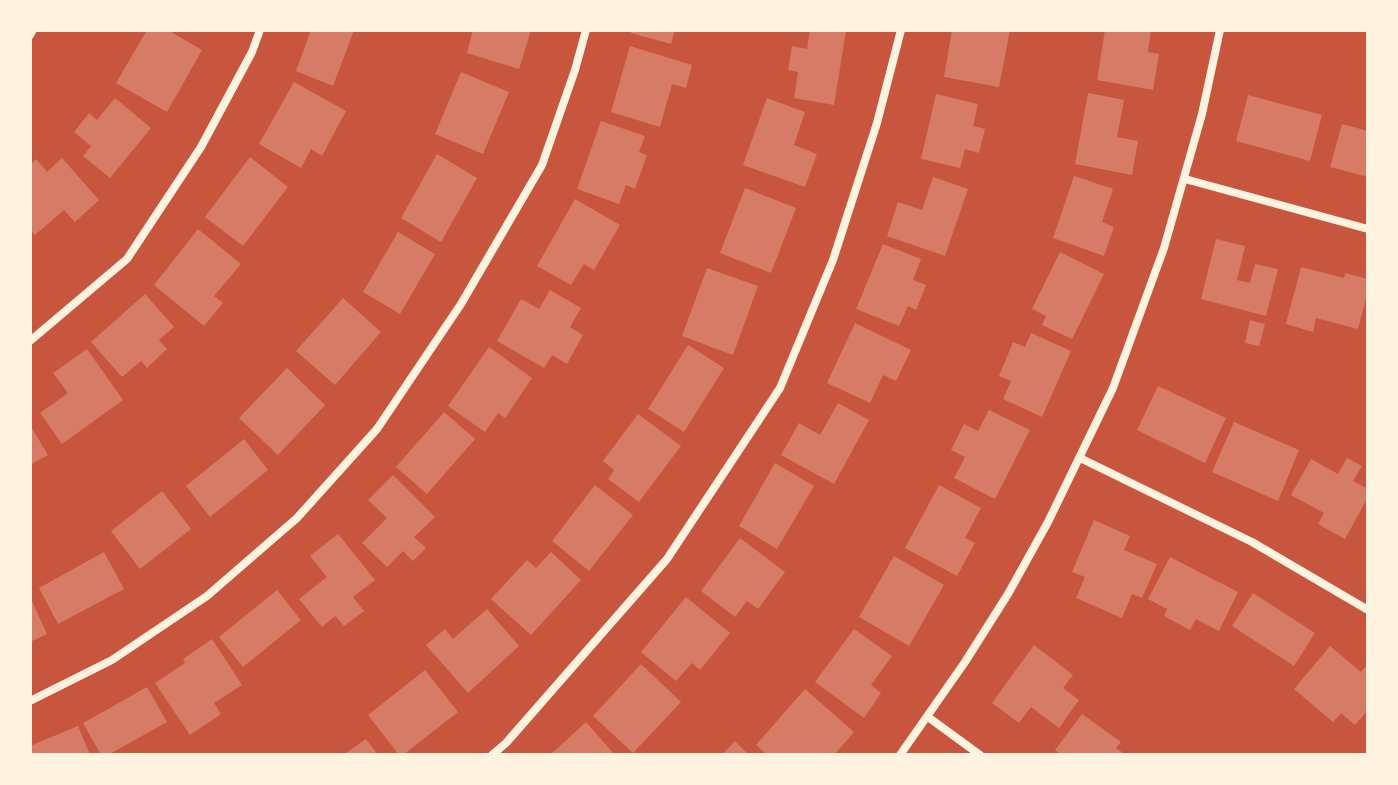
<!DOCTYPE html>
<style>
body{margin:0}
#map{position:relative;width:1398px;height:785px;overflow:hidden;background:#c8553d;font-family:Raleway,sans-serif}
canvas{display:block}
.frame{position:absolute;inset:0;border:32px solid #fff3e0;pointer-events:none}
</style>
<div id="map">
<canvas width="1398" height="785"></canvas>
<div class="frame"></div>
</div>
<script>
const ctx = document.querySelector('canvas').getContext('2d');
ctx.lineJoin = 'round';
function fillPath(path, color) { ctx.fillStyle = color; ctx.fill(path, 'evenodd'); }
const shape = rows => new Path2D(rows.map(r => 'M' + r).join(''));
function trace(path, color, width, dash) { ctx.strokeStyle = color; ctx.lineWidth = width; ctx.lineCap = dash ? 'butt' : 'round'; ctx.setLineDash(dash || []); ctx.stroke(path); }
fillPath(shape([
 [147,30,168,30,202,50,167,112,116,83],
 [311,30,354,30,333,86,296,71],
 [473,30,531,30,519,69,467,53],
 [631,30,675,30,671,44,631,33],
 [810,30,846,31,834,105,794,98,798,72,788,70,792,46,807,49],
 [952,30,1010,30,999,87,944,77],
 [1105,30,1151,30,1148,52,1159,54,1153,90,1097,80],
 [630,46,692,65,686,88,672,84,660,127,611,112],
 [461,72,509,92,483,154,435,134],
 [294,82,346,111,322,156,311,149,301,168,259,144],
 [1088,93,1124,100,1117,137,1138,141,1132,175,1075,164],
 [936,94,978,104,973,126,985,129,979,153,965,149,960,168,921,159],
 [1248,95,1322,115,1310,161,1236,141],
 [115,98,151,128,110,178,83,156,91,146,74,132,89,113,97,120],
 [767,98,805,112,794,145,817,154,805,187,743,165],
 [601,121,645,136,639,152,647,155,635,189,626,185,619,204,577,189],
 [1342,124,1368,131,1368,177,1330,167],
 [437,154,477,178,441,242,401,218],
 [250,157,288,187,243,246,205,217],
 [62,158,99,200,75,222,64,210,35,235,30,230,30,165,36,159,47,172],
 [1074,176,1113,189,1102,222,1114,227,1104,256,1053,238],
 [933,177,968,189,945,256,887,236,898,202,922,210],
 [745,188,796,208,771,273,720,253],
 [575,199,620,225,594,270,584,264,571,285,537,266],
 [198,229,241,264,214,296,223,303,204,326,154,285],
 [398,232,435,254,400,314,363,292],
 [1216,239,1245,246,1237,280,1250,283,1255,264,1278,269,1266,316,1201,299],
 [883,244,921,259,913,280,926,285,916,310,908,306,899,326,856,309],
 [1060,252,1104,274,1072,339,1042,325,1046,316,1032,309],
 [1301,267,1344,278,1345,273,1368,279,1368,291,1358,329,1316,318,1313,332,1286,324],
 [707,268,758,286,733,355,682,336],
 [550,290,581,308,570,327,583,335,567,364,552,355,544,368,497,341,521,299,539,309],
 [145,294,174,327,159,340,167,349,147,368,141,361,122,377,91,342],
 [343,298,381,332,335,385,296,351],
 [1250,320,1265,324,1259,346,1245,343],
 [855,323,911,350,896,381,883,375,870,403,827,383],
 [1031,333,1071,351,1042,417,1003,399,1011,381,999,376,1013,342,1025,347],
 [688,345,724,368,684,432,648,409],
 [489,347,532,378,505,418,498,413,485,432,448,406],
 [87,349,123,400,62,444,40,413,68,393,53,373],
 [287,368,325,405,278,455,239,418],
 [1158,386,1226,418,1205,463,1137,430],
 [838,403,869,420,834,484,781,455,799,423,820,435],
 [989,410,1030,430,995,499,954,478,965,457,951,450,964,424,978,431],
 [444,412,475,439,427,494,396,467],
 [638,414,681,446,639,502,608,479,614,470,603,461],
 [1234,422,1299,450,1278,501,1212,472],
 [30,425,48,455,30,465],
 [244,439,268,470,210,517,186,486],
 [1347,458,1362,466,1353,481,1368,489,1368,497,1345,539,1318,524,1324,513,1291,495,1311,459,1338,474],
 [775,463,814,486,777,549,739,526],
 [393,475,435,517,414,537,426,548,413,561,403,551,387,567,362,543,387,518,368,500],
 [595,485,633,515,589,571,552,541],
 [939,485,981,508,965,538,975,543,957,576,905,548],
 [162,491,191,529,140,569,111,531],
 [1094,520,1130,536,1124,550,1157,564,1142,598,1132,594,1122,618,1076,598,1085,577,1072,572],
 [338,534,375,580,353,597,364,611,344,626,335,616,322,627,299,599,327,577,310,556],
 [740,538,785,572,758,609,747,601,735,617,701,591],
 [104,552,124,589,58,624,39,588],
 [551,552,581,580,531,635,491,599,527,560,536,568],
 [894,556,944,585,909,646,859,617],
 [1170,557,1238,592,1219,631,1196,619,1190,630,1164,616,1167,609,1148,599],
 [277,590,301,620,243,667,219,637],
 [1253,593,1315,633,1294,666,1232,626],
 [30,597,47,634,30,642],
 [686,597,730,633,700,670,692,663,676,681,641,652],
 [487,609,519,646,468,693,426,645,445,629,453,639],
 [854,629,892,656,871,685,881,693,864,718,815,682],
 [212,639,242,685,214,703,221,714,190,735,155,683,185,663,183,659],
 [1034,645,1073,675,1063,688,1079,700,1059,728,1031,707,1019,723,992,703],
 [1330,646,1361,672,1365,667,1368,669,1368,710,1355,725,1341,713,1333,722,1294,689],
 [641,664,681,702,633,753,593,716],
 [425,670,458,712,403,755,399,755,368,715],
 [147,687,167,722,108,755,101,755,83,723],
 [805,689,854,732,834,755,767,755,756,745],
 [1082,714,1121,742,1116,748,1126,755,1062,755,1055,750],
 [586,722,615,755,550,755],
 [78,726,90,755,30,755,30,746],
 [366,739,378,755,343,755],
 [735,741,749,755,722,755]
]), '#d67c66');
trace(shape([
 [30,37,34,30]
]), '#fff3e0', 6);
trace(shape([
 [1185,179,1368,229],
 [30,341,127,259,201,147,252,52,260,30],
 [1080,458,1252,542,1368,610],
 [30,701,112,660,207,596,297,518,377,429,461,304,542,165,575,70,586,30],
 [928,717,980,755],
 [492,755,506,743,667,559,780,388,833,260,877,123,901,30],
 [900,755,965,662,1008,594,1048,522,1113,388,1164,248,1202,114,1220,30]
]), '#fff3e0', 8);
</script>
